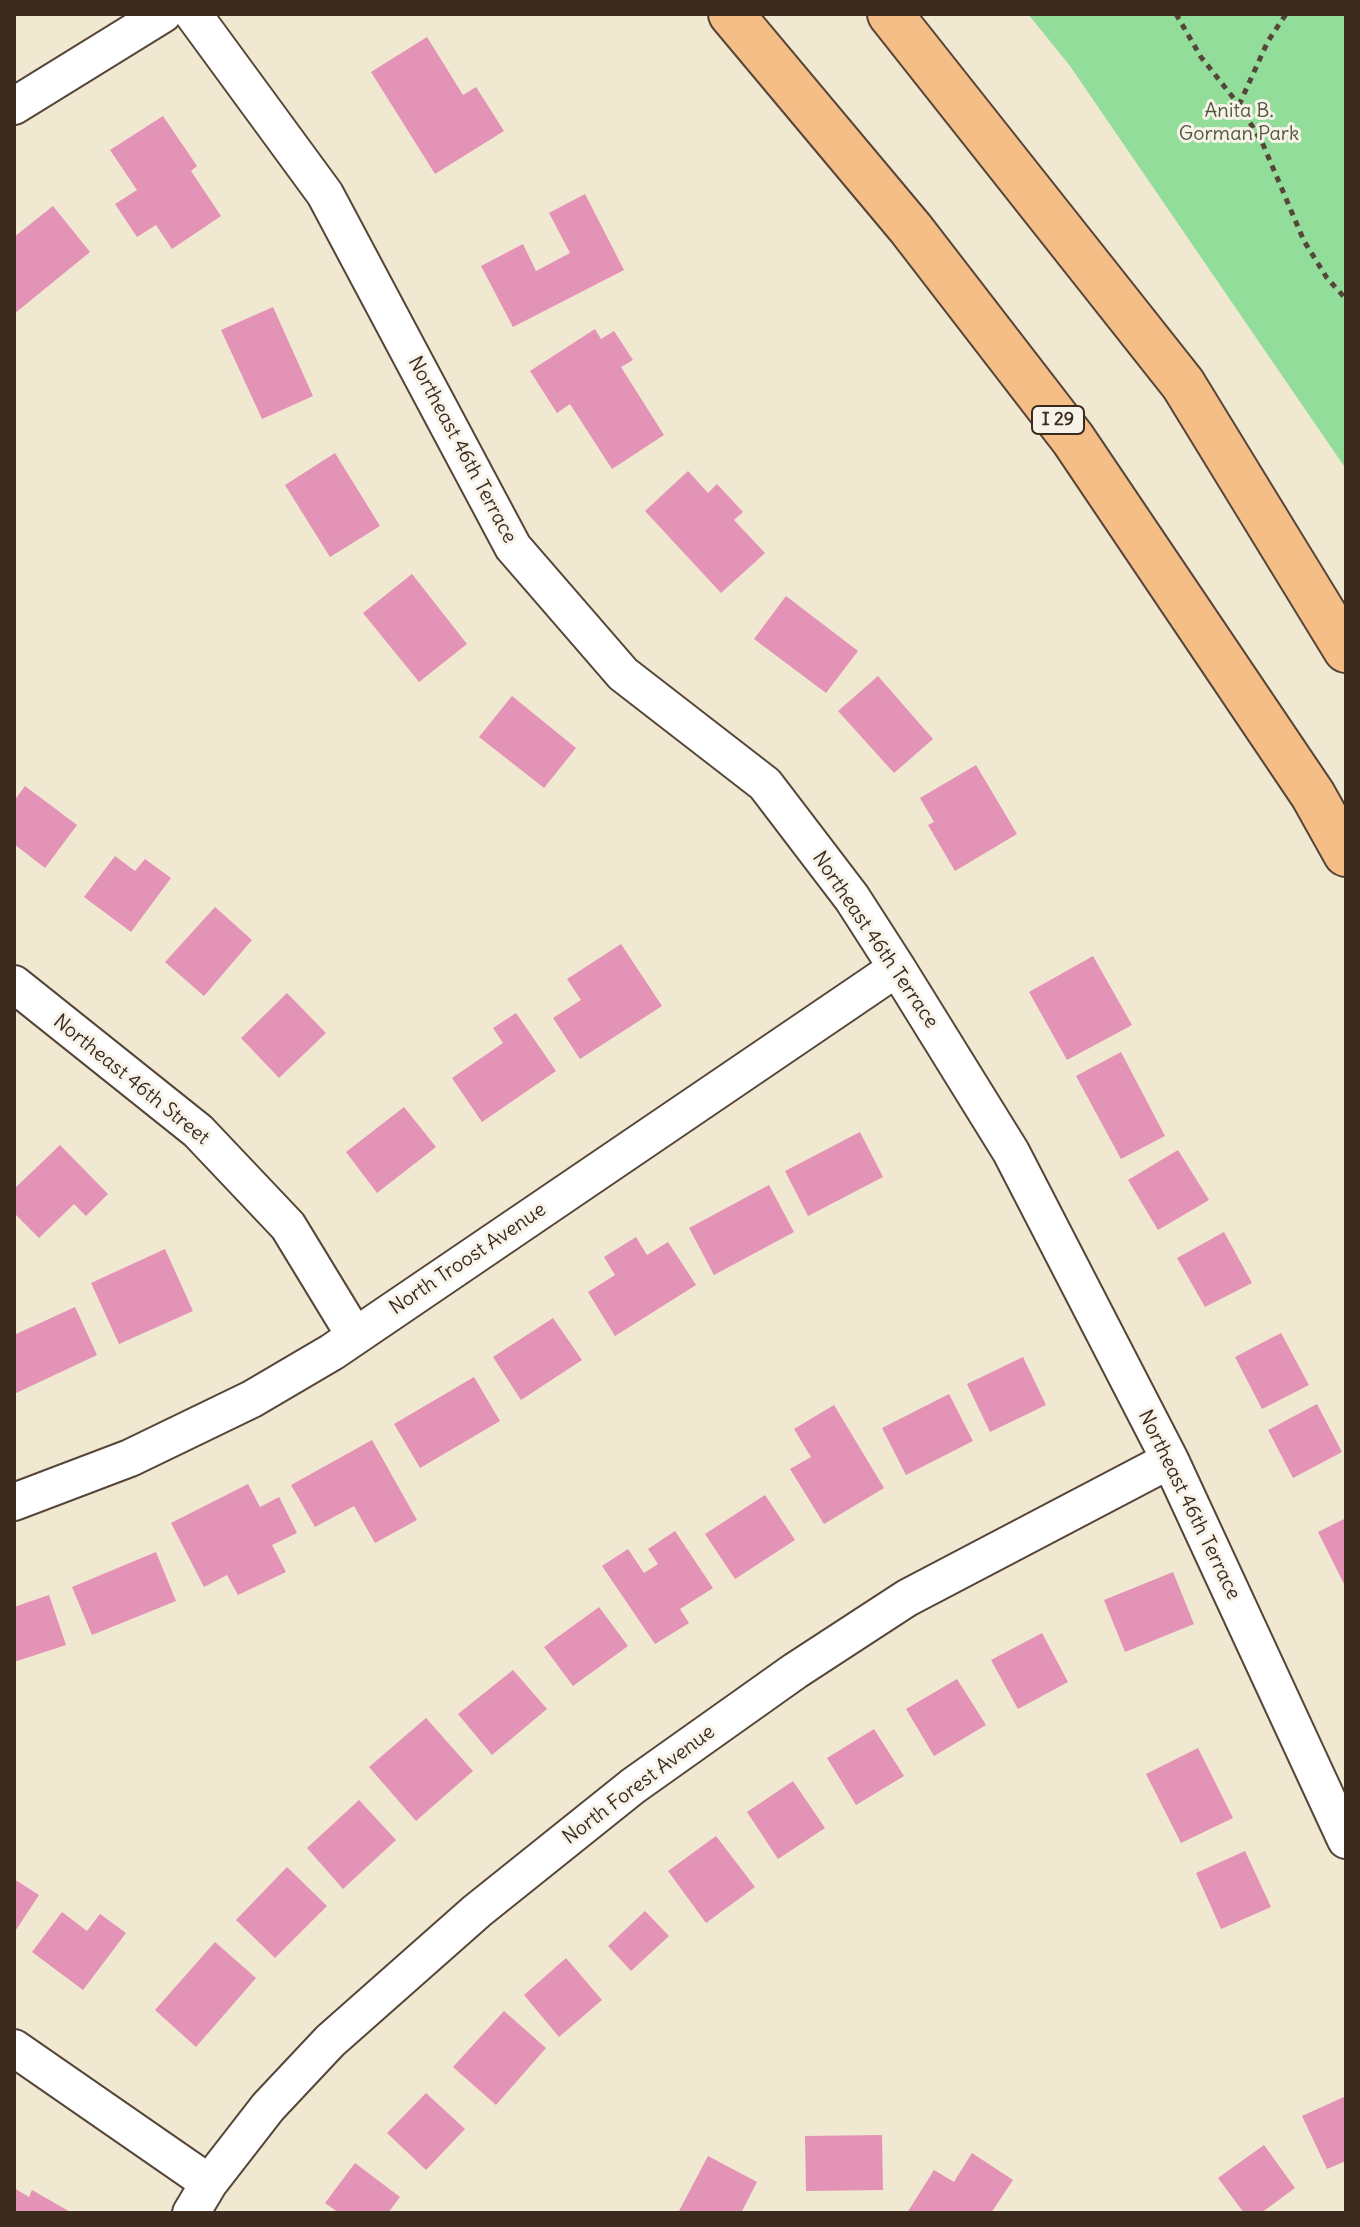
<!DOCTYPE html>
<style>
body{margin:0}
#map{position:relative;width:1360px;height:2227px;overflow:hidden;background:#f1e8d1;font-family:Delius,sans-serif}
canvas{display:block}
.frame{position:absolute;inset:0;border:16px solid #3b2a1e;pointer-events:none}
</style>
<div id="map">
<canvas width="1360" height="2227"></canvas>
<div class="frame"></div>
</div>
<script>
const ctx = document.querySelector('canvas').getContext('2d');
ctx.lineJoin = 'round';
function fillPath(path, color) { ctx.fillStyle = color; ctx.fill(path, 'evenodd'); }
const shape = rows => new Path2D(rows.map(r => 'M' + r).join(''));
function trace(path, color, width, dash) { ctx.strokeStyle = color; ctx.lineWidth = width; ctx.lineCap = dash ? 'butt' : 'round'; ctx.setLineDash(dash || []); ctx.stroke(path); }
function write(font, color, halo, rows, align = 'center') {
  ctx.font = font + ' Delius,sans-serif'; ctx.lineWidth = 6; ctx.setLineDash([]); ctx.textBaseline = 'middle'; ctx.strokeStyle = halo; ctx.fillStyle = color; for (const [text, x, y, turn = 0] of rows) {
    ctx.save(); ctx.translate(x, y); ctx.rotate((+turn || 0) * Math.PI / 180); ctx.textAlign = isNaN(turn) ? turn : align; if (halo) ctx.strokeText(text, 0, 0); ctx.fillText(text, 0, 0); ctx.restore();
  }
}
fillPath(shape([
 [1028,14,1346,14,1346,469,1070,66]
]), '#92dd9a');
fillPath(shape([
 [427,37,463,95,476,87,504,131,435,174,371,72],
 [163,116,197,166,191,171,221,216,172,249,156,225,137,237,115,204,137,190,110,150],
 [585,194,624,270,513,327,481,266,523,244,536,271,570,253,549,213],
 [53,206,90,252,14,314,14,237],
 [273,307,313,396,262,419,221,330],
 [595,329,601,339,614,331,633,360,621,367,664,435,612,469,570,404,557,413,530,371],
 [335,453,380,526,330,557,285,485],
 [688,471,708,493,717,484,743,512,734,520,765,553,721,593,645,511],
 [412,574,467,644,419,682,363,613],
 [786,596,858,651,826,693,754,639],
 [878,676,933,739,894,773,838,711],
 [512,696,576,748,544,788,479,737],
 [976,765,1017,834,955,871,928,825,934,822,920,798],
 [25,786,77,825,45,868,14,844,14,801],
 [115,856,135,871,145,859,171,878,131,932,84,897],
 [215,907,252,940,204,996,165,962],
 [621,944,662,1006,580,1059,553,1018,581,1000,567,979],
 [1093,956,1132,1025,1067,1060,1029,992],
 [287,993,326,1033,279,1078,241,1038],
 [516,1013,556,1071,482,1122,452,1078,503,1043,493,1028],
 [1121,1052,1165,1136,1121,1159,1076,1076],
 [404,1107,436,1147,377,1193,346,1152],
 [860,1132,883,1177,808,1216,785,1171],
 [60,1145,108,1194,86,1216,74,1204,39,1238,14,1213,14,1189],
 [1178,1150,1209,1200,1158,1230,1128,1180],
 [769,1185,794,1232,714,1275,689,1228],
 [1224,1232,1252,1283,1205,1307,1177,1258],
 [636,1237,647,1255,668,1242,696,1285,615,1336,588,1292,615,1275,604,1257],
 [165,1249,193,1311,119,1344,91,1283],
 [75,1307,97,1355,14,1394,14,1335],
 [553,1318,582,1360,521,1400,493,1357],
 [1281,1333,1309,1385,1262,1409,1235,1357],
 [1023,1357,1046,1405,990,1432,967,1384],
 [474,1377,500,1421,420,1468,394,1424],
 [949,1394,973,1441,906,1475,882,1428],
 [1317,1404,1342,1452,1293,1478,1268,1430],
 [834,1405,884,1488,824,1524,790,1469,811,1457,794,1429],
 [372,1440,417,1520,375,1543,354,1506,315,1527,291,1485],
 [248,1484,260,1507,279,1497,297,1533,272,1545,286,1572,238,1595,227,1575,204,1587,171,1523],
 [765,1495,795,1540,735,1579,705,1534],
 [1346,1518,1346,1588,1318,1532],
 [675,1531,713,1588,680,1609,689,1623,655,1644,602,1566,628,1549,644,1573,658,1564,648,1549],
 [156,1552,176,1601,92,1635,72,1587],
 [1173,1572,1194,1624,1125,1652,1104,1600],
 [49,1595,66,1645,14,1662,14,1607],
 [599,1607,628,1646,573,1686,544,1647],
 [1042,1633,1068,1682,1018,1709,991,1660],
 [513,1670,547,1709,492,1755,458,1714],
 [957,1679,986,1725,934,1756,906,1709],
 [426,1718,473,1771,416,1821,369,1767],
 [874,1729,904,1776,856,1805,827,1758],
 [1198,1748,1233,1818,1181,1843,1146,1774],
 [793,1781,825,1828,778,1859,747,1812],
 [359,1800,396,1840,343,1889,307,1848],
 [716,1836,755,1887,706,1923,668,1871],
 [1245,1851,1271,1907,1221,1929,1196,1873],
 [287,1867,327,1906,275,1958,236,1920],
 [14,1879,39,1895,14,1933],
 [645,1911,669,1936,631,1971,608,1946],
 [62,1912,87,1931,100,1914,126,1933,83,1990,32,1952],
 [215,1942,256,1978,196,2047,155,2010],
 [566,1958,602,2000,559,2037,524,1995],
 [504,2011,546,2048,496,2105,453,2067],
 [426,2093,465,2129,426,2170,387,2133],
 [1346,2096,1346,2161,1327,2169,1302,2116],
 [882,2135,883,2190,806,2191,805,2136],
 [1264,2145,1295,2188,1261,2213,1244,2213,1218,2178],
 [972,2153,1013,2180,991,2213,907,2213,934,2170,954,2182],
 [708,2156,757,2182,741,2213,678,2213],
 [355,2163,400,2197,388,2213,339,2213,325,2203],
 [14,2188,29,2197,32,2190,72,2213,14,2213]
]), '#e393b5');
const street = shape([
 [193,14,325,194,513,547,623,674,765,784,852,898,897,968,1011,1152,1170,1460,1346,1840],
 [14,106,163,14],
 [14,984,198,1131,288,1226,355,1336],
 [14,1502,130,1458,252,1399,332,1352,897,968],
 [14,2048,209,2183],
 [191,2213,209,2183,268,2107,330,2041,477,1911,633,1786,795,1671,907,1598,1170,1460]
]);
const highway = shape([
 [731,14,911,229,1073,439,1313,795,1346,854],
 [890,14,1183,384,1346,650]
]);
trace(street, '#564639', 40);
trace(highway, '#564639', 48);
trace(shape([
 [1176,14,1201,57,1239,105,1262,142,1304,241,1327,278,1346,299],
 [1239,105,1268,41,1286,14]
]), '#564639', 5, [6, 6]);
trace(street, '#fff', 36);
trace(highway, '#f6be87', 44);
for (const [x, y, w] of [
 [1058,420,52]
]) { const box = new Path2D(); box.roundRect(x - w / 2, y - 14, w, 28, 6); ctx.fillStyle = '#f7f3e8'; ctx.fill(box); trace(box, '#3b2a1e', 2); }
write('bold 18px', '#3b2a1e', null, [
 ["I 29",1058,420]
]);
write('20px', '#51573d', '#f7f3e8', [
 ["Anita B.",1239,111],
 ["Gorman Park",1239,134]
]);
write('20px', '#3b2a1e', '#f7f3e8', [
 ["Northeast 46th Terrace",462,450,62],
 ["Northeast 46th Terrace",875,940,56],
 ["Northeast 46th Street",131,1080,39],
 ["North Troost Avenue",468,1259,-34],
 ["Northeast 46th Terrace",1189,1505,64],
 ["North Forest Avenue",639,1785,-37]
]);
</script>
